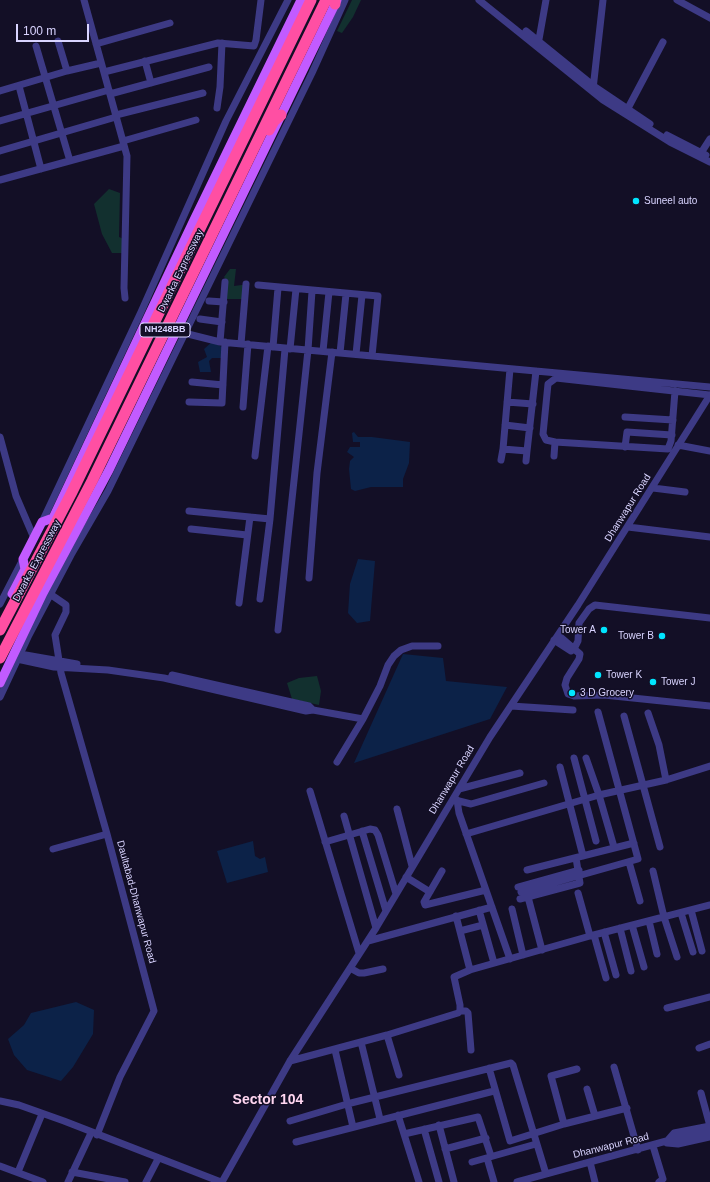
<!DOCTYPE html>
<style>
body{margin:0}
#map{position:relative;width:710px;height:1182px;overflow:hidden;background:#130f26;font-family:Arial,sans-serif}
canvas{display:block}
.scale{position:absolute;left:16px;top:24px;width:73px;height:18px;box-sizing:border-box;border:2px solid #d9d4ff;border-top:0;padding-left:5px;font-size:12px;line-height:14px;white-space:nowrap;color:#d9d4ff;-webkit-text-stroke:3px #130f26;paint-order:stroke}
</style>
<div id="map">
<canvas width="710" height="1182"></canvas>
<div class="scale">100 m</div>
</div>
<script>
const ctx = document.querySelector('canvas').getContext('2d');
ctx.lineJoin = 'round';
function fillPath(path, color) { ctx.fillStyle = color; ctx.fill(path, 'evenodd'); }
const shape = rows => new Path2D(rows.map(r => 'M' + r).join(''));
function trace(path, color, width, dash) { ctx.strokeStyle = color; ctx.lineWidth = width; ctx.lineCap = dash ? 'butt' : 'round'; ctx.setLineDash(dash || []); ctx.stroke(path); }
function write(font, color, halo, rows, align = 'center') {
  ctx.font = font + ' Arial,sans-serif'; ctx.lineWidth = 3; ctx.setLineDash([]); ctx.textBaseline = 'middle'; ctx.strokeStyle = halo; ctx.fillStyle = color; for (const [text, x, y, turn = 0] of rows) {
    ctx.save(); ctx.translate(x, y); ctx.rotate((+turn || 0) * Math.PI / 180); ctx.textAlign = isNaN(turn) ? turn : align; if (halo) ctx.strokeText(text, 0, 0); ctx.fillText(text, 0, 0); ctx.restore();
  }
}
fillPath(shape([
 [352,0,361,0,353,17,342,33,337,31],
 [109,189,120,193,119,237,124,239,122,253,112,253,102,234,94,204],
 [230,269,236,269,234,286,249,284,246,299,227,299,227,281,224,277],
 [317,676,321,691,319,705,292,699,287,683,299,678]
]), '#12302f');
fillPath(shape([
 [212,342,224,348,223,358,212,358,209,361,211,372,200,372,198,362,207,357,204,349],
 [354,432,358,437,372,437,410,442,409,463,403,479,403,487,371,487,355,491,351,489,349,469,350,461,354,457,347,452,350,447,360,447,360,442,353,442,352,433],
 [358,559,375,561,370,621,357,623,348,613,350,584],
 [403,654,443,658,446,681,507,687,490,719,354,763],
 [253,841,255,856,260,859,265,857,268,872,227,883,217,851],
 [76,1002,94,1010,93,1034,73,1067,61,1081,27,1070,14,1055,8,1039,24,1025,31,1013]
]), '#0c2248');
trace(shape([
 [84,0,127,156,124,288,125,298],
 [479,0,603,100,670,142,710,162],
 [677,0,710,18],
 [526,31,595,87,650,124],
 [58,41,67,71],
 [96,44,170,23],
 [538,45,546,0],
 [36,46,70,161],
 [145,61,151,83],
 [104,72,218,43,254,46,256,40,261,0],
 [19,86,41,169],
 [593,89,603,0],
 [0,91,67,71,101,63],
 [110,94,209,67],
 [217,108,220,87,222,43],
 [627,110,663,42],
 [116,115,203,93],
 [0,121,109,90],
 [667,135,706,155],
 [123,141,196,120],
 [0,151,116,117],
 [701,153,710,139],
 [0,180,124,146],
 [258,285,378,296,372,356],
 [209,301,224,302],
 [200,319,222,322],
 [184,333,220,342,710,387],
 [220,342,225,282],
 [241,344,246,284],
 [273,347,278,288],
 [290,349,296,289],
 [323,351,329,292],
 [340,353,346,294],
 [356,354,362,295],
 [510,369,503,449,527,451,536,371],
 [192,382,223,385],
 [189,402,222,403,225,342],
 [507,402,533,404],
 [243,407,248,344],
 [625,417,673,420],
 [505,425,530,428],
 [0,437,16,496,34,538],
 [555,442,546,440,543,434,548,384,556,378,710,395],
 [678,445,710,451],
 [625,447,627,432,672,435],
 [255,456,268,346],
 [554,456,555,442,668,449,671,441,675,391],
 [501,460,503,449],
 [526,461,527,451],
 [653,488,685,492],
 [189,511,270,519],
 [42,522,141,312,226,121,288,0],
 [628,527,710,537],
 [191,529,247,535],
 [309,578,317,473,332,352],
 [50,594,66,605,66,612,55,635,61,673,107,834,154,1011,120,1077,97,1135],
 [260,599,270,519,285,349],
 [239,603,250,517],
 [0,604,23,559],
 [278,630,308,350,312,291],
 [558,635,580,654,579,659,567,678,565,685,568,694,574,696,604,695,710,706],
 [554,640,571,651,574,649],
 [574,649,578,641,579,623,589,609,595,605,710,618],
 [20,654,77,664],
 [17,659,54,667,108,670,164,678,306,711,313,710,363,719],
 [172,675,309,706,313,710],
 [0,697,29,635,71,555,108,491,312,73,345,0],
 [511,706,573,710],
 [648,713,659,745,666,780],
 [624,716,660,847],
 [574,758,596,841],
 [586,758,599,795,614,847],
 [337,762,363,719,380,686,388,665,394,656,401,650,412,646,438,646],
 [560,767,583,856],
 [459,789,520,773],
 [310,791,359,953],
 [455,800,471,804,544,783],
 [457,800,459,813,510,959],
 [397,809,412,866],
 [344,816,376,928],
 [362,831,386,911],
 [466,834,599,795,666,780,710,766],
 [325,842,370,829,375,830,378,835,396,894],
 [53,849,107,834],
 [629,862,640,901],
 [527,870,634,843],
 [442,871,424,902,425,905,486,890],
 [653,871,664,917,677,957],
 [406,877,430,892],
 [518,887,579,870],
 [521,892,638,859,598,712],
 [578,893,590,936],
 [528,897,542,950],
 [520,899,580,883,576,858],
 [512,909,523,955],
 [479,910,494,963],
 [691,910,702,951],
 [681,913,693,952],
 [456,916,470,970],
 [649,921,657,954],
 [632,925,644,967],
 [620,928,631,971],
 [460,931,483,925],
 [604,932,616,975],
 [594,935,606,978],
 [368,941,492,907],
 [350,968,359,973,364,973,383,969],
 [667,1008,710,997],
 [460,1011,466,1011,468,1013,471,1050],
 [387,1035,399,1075],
 [361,1042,380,1119],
 [699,1048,710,1044],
 [335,1050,353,1127],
 [290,1061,387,1035,458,1013,460,1011,460,1005,454,977,470,970,590,936,710,905],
 [614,1067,638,1150],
 [489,1068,510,1141,564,1124,627,1108],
 [587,1089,595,1116],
 [701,1093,710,1126],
 [0,1101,19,1105,64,1121,221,1182],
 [398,1115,419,1182],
 [290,1121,347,1104,511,1063,513,1065,546,1174],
 [564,1124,551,1076,577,1069],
 [439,1125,454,1182],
 [424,1129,439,1182],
 [404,1134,478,1117,491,1156],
 [667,1141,674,1133,710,1126],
 [296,1142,494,1091],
 [667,1143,678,1144,710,1137],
 [653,1146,663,1179,659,1182],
 [445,1149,486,1138],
 [487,1158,494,1182],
 [472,1162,536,1144],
 [590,1162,595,1182],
 [0,1166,43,1182],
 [18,1172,42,1114],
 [72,1172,125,1182],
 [68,1182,91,1133],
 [146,1182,158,1159],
 [222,1182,290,1061,376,928,490,737,578,605,710,395],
 [517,1182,681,1137,710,1131]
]), '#3d3a85', 7);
trace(shape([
 [12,594,25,569,23,559,42,522,53,518,193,222,301,0],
 [0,683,43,593,109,470,337,0]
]), '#c25bff', 9);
trace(shape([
 [335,0,335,4],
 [269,130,274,121,281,115],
 [0,630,71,494,311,0],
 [0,658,92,481,326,0]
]), '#ff4fa3', 11);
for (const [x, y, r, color] of [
 [636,201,4,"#00e5ff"],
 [604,630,4,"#00e5ff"],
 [662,636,4,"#00e5ff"],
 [598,675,4,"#00e5ff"],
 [653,682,4,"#00e5ff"],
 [572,693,4,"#00e5ff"]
]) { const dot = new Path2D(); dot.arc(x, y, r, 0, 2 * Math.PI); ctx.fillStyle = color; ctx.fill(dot); trace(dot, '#130f26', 1.5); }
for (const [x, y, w] of [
 [165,330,50]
]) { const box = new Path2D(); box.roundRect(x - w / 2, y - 7, w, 14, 3); ctx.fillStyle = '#130f26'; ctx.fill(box); trace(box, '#d9d4ff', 1); }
write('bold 9px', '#d9d4ff', null, [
 ["NH248BB",165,330]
]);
write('10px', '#d9d4ff', '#130f26', [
 ["Suneel auto",644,201],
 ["Tower A",596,630,"right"],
 ["Tower B",654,636,"right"],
 ["Tower K",606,675],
 ["Tower J",661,682],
 ["3 D Grocery",580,693]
], 'left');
write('10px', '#d9d4ff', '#130f26', [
 ["Dwarka Expressway",181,271,-64],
 ["Dhanwapur Road",628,508,-58],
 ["Dwarka Expressway",37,561,-62],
 ["Dhanwapur Road",452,780,-59],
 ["Daultabad-Dhanwapur Road",136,902,75],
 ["Dhanwapur Road",611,1146,-14]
]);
write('bold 14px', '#ffd6f0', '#130f26', [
 ["Sector 104",268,1100]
]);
</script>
